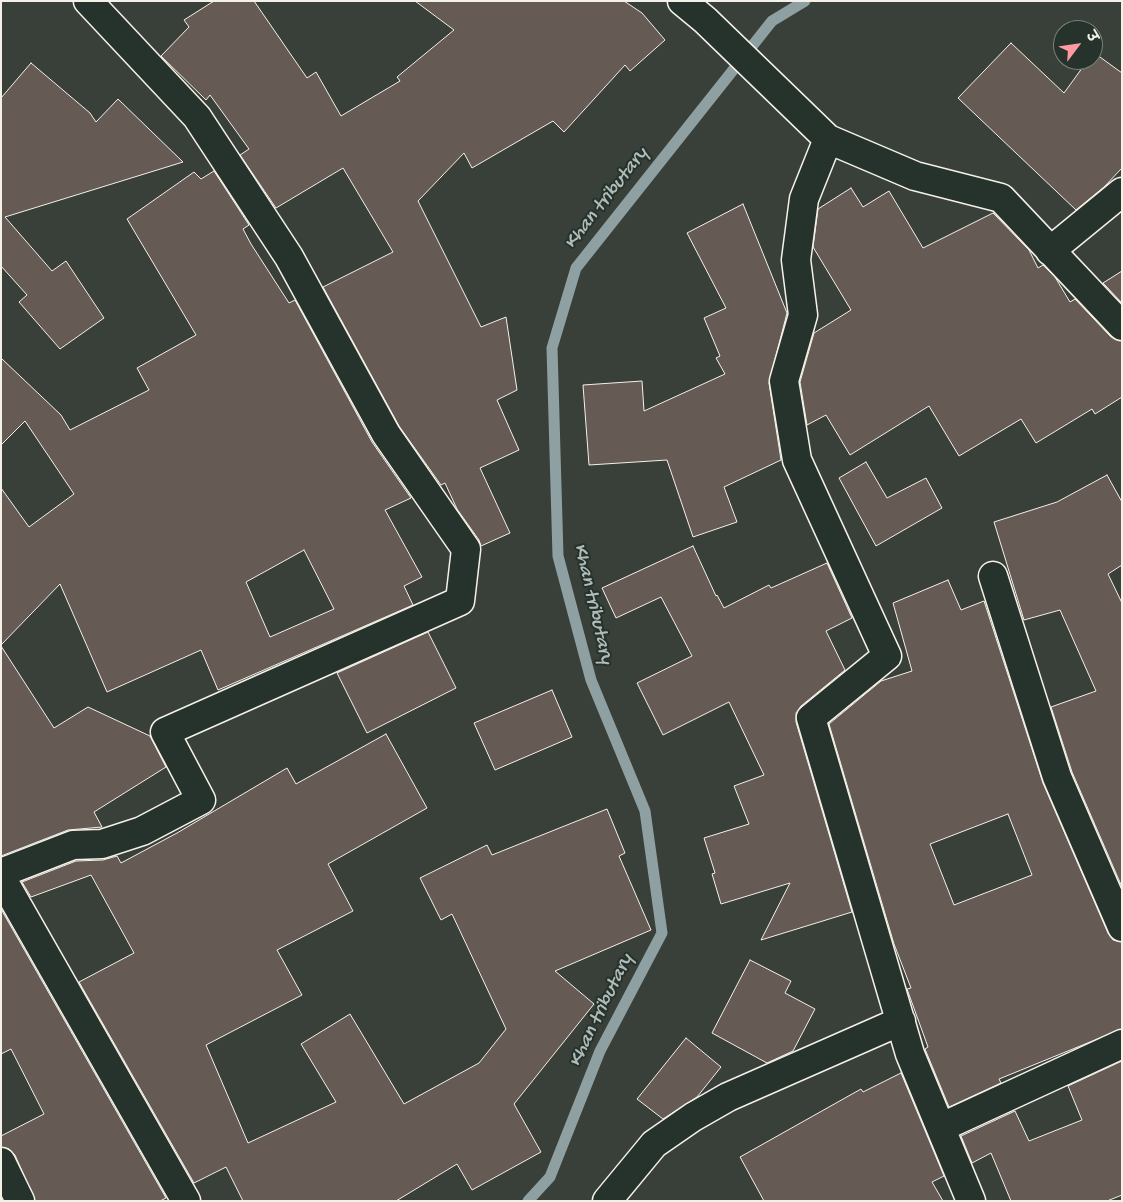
<!DOCTYPE html>
<meta charset="utf-8">
<style>
body{margin:0}
#map{position:relative;width:1123px;height:1202px;overflow:hidden;background:#393f39;font-family:"Gochi Hand","Playpen Sans Deva",sans-serif}
canvas{display:block}
.frame{position:absolute;inset:0;border:2px solid #f4f1e8;pointer-events:none}
.north{position:absolute;left:1053px;top:20px;width:50px;height:50px;box-sizing:border-box;background:#26332d;border:1px solid #787f78;border-radius:50%;rotate:59deg;font-size:14px;font-weight:700;line-height:20px;text-align:center;color:#f4f1e8}
.north::after{content:'';display:block;margin:auto;width:18px;height:22px;background:#ff9aa2;clip-path:polygon(50% 0,100% 100%,50% 72%,0 100%)}
</style>
<div id="map">
<canvas width="1123" height="1202"></canvas>
<div class="frame"></div>
<div class="north">उ</div>
</div>
<script>
const ctx = document.querySelector('canvas').getContext('2d');
ctx.lineJoin = 'round';
const shape = rows => new Path2D(rows.map(r => 'M' + r).join(''));
function trace(path, color, width, dash) { ctx.strokeStyle = color; ctx.lineWidth = width; ctx.lineCap = dash ? 'butt' : 'round'; ctx.setLineDash(dash || []); ctx.stroke(path); }
function fillPath(path, color) { ctx.fillStyle = color; ctx.fill(path, 'evenodd'); }
function write(font, color, halo, rows, align = 'center') {
  ctx.font = font + ' "Gochi Hand",sans-serif'; ctx.lineWidth = 4; ctx.setLineDash([]); ctx.textBaseline = 'middle'; ctx.strokeStyle = halo; ctx.fillStyle = color; for (const [text, x, y, turn = 0] of rows) {
    ctx.save(); ctx.translate(x, y); ctx.rotate((+turn || 0) * Math.PI / 180); ctx.textAlign = isNaN(turn) ? turn : align; if (halo) ctx.strokeText(text, 0, 0); ctx.fillText(text, 0, 0); ctx.restore();
  }
}
trace(shape([
 [528,1201,550,1177,600,1051,662,933,645,811,591,680,558,556,552,348,576,268,772,21,805,1]
]), '#8fa0a2', 11);
const building = shape([
 [214,1,254,1,307,78,316,72,341,116,400,81,397,77,454,30,415,1,624,1,642,13,665,40,630,71,625,65,564,132,553,121,472,168,464,153,418,201,481,327,506,317,517,390,497,400,519,450,480,468,510,533,481,546,479,540,457,509,445,483,441,485,399,426,323,287,393,252,343,168,276,208,240,155,249,149,210,95,206,100,161,56,189,27,184,20,214,1],
 [1011,43,1064,93,1088,60,1093,60,1093,52,1122,73,1122,168,1104,187,1076,210,958,98,1011,43],
 [31,63,90,113,96,122,118,99,183,162,5,217,52,271,66,261,104,318,60,349,19,302,27,295,1,266,1,98,31,63],
 [214,171,249,225,243,229,251,244,289,303,295,300,372,442,411,498,385,510,422,577,404,586,413,605,218,690,201,650,107,692,60,584,1,645,1,488,29,527,74,494,25,421,1,445,1,358,61,415,70,430,149,390,137,368,196,335,127,219,194,172,201,179,214,171],
 [304,550,334,609,270,637,246,582,304,550],
 [851,188,863,207,889,191,923,248,993,213,1029,250,1038,268,1043,265,1055,277,1070,302,1075,299,1111,337,1122,341,1122,397,1095,414,1092,409,1036,443,1021,419,959,456,929,406,850,455,826,415,807,425,800,382,814,333,851,310,813,247,818,209,851,188],
 [743,204,787,313,769,383,781,460,724,487,737,522,693,537,667,460,589,465,583,385,642,381,644,411,725,374,716,358,720,356,704,318,726,308,687,233,743,204],
 [1122,271,1122,303,1103,283,1122,271],
 [866,462,887,498,926,478,942,508,876,546,839,478,866,462],
 [1107,475,1122,502,1122,565,1108,574,1122,603,1122,887,1072,772,1051,707,1096,691,1060,610,1024,620,994,522,1057,502,1107,475],
 [693,546,716,596,717,595,724,608,769,585,771,588,827,563,852,618,826,631,845,670,801,706,796,713,796,722,852,912,761,940,790,883,721,904,712,874,715,873,704,838,749,824,734,786,764,775,729,702,663,735,637,683,692,656,661,597,616,618,602,588,693,546],
 [948,580,961,610,984,601,1043,783,1108,933,1113,940,1122,942,1122,1029,999,1079,1001,1083,949,1107,925,1049,928,1047,907,989,911,988,894,944,829,724,881,681,912,671,893,603,948,580],
 [1008,814,1032,875,954,905,930,844,1008,814],
 [428,632,456,688,367,733,337,673,428,632],
 [1,646,54,728,88,707,150,736,166,767,94,812,102,827,68,830,1,856,1,646],
 [552,690,572,737,495,770,474,723,552,690],
 [386,734,427,808,328,864,353,911,277,950,302,995,206,1045,248,1143,336,1102,301,1044,350,1014,404,1104,479,1063,506,1029,452,914,441,920,420,878,487,845,492,855,607,809,625,853,619,856,651,930,555,971,594,1004,514,1104,541,1152,472,1190,457,1164,396,1201,243,1201,226,1167,194,1183,79,982,134,953,91,875,31,897,22,882,76,861,103,860,117,856,121,863,177,833,287,768,296,784,386,734],
 [1,909,166,1198,160,1201,35,1201,15,1155,9,1149,1,1147,1,1136,44,1114,11,1049,1,1054,1,909],
 [750,960,791,981,785,993,815,1009,793,1051,767,1063,712,1033,750,960],
 [686,1038,721,1067,697,1097,663,1119,637,1099,686,1038],
 [1122,1061,1122,1195,1107,1201,1011,1201,991,1153,972,1163,961,1136,1015,1111,1029,1141,1082,1120,1068,1086,1122,1061],
 [901,1073,944,1176,932,1182,943,1201,764,1201,740,1157,861,1089,863,1092,901,1073]
]);
fillPath(building, '#655a54');
trace(building, '#f4f1e8', 1);
const minor = shape([
 [682,1,705,20,828,139,915,176,1001,198,1122,326],
 [828,139,804,199,796,260,803,315,784,381,797,460,887,656,811,718,910,1054,971,1201],
 [1050,251,1122,192],
 [993,576,1057,777,1122,927],
 [1,873,73,845,102,844,142,831,201,800,165,732,460,601,466,549,386,434,289,257,197,117,88,1],
 [1,877,186,1201],
 [942,1127,1122,1044],
 [1,1162,20,1201],
 [607,1201,654,1144,693,1117,728,1097,901,1021]
]);
trace(minor, '#f4f1e8', 31);
trace(minor, '#26332d', 28);
write('italic 20px', '#b1bbb9', '#26332d', [
 ["Khan tributary",607,199,-52],
 ["Khan tributary",592,604,77],
 ["Khan tributary",602,1011,-64]
]);
</script>
